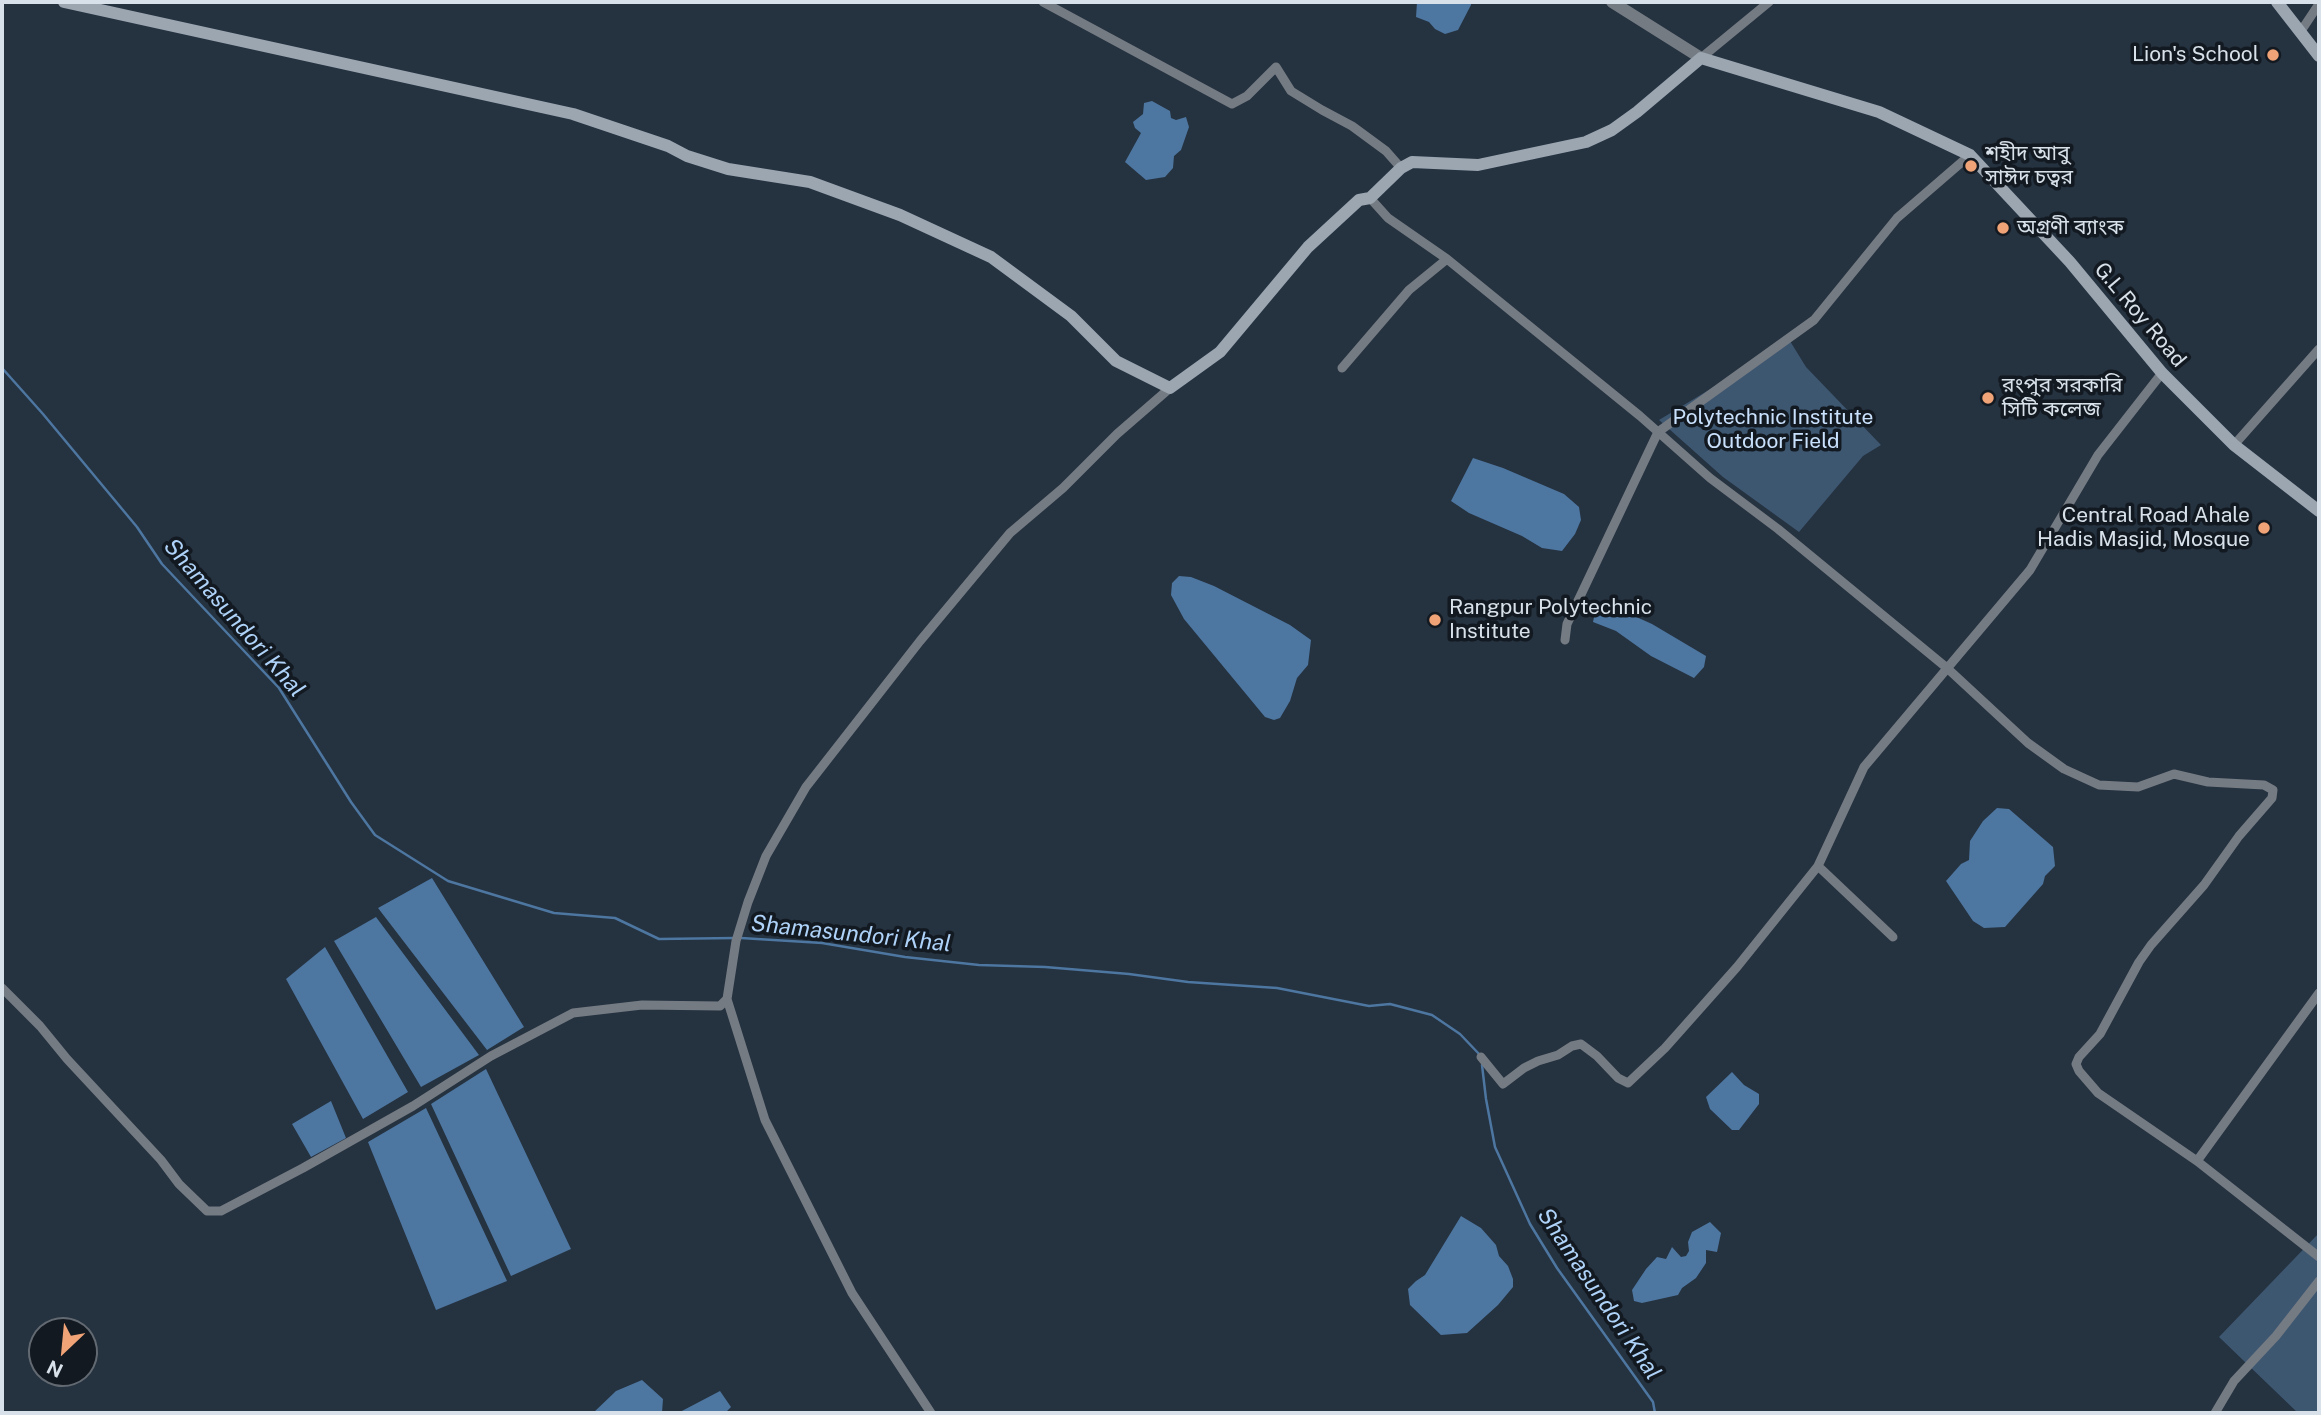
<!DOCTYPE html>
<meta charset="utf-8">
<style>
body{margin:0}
#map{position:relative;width:2321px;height:1415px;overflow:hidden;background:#253240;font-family:"Public Sans",sans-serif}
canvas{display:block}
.frame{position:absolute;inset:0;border:4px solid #d8e1ea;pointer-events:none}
.north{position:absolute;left:28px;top:1317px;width:70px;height:70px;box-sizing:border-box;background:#131920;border:2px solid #626971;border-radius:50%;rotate:206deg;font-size:19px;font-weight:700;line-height:28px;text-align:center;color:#d8e1ea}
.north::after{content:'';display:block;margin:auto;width:24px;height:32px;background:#efa377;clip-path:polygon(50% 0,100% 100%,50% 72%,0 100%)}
</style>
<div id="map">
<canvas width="2321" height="1415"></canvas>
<div class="frame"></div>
<div class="north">N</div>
</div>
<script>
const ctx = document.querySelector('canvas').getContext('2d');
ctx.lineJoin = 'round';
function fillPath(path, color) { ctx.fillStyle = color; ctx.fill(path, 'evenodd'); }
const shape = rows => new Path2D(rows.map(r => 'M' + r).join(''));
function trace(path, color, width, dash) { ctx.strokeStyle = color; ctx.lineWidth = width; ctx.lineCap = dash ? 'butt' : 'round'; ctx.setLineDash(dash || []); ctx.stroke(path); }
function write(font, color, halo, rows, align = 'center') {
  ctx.font = font + ' "Public Sans","Noto Sans Bengali",sans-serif'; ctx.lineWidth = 7; ctx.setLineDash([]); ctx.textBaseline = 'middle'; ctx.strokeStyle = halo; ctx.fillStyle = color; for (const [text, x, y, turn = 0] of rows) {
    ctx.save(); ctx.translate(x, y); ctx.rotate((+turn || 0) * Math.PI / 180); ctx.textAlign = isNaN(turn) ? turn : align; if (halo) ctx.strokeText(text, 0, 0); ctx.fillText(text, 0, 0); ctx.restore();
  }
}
fillPath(shape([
 [1790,341,1806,367,1881,445,1863,456,1799,532,1723,477,1659,420],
 [2319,1233,2319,1413,2298,1413,2219,1337]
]), '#3e5771');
fillPath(shape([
 [1417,2,1471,2,1471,5,1458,30,1445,34,1435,29,1429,22,1416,17],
 [1152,101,1170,111,1171,118,1176,120,1186,117,1189,127,1181,150,1174,156,1173,168,1165,177,1146,180,1125,162,1141,133,1135,128,1133,122,1143,114,1144,103],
 [1473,458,1503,468,1564,494,1579,507,1581,520,1575,534,1562,551,1542,548,1522,536,1469,513,1451,501],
 [1179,576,1191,577,1214,586,1290,625,1311,640,1308,665,1297,678,1290,701,1280,718,1274,720,1265,717,1184,619,1171,595,1172,583],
 [1597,602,1621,610,1652,624,1706,656,1704,667,1694,678,1651,656,1616,631,1593,622],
 [1997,808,2009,809,2053,847,2055,866,2045,876,2043,884,2005,927,1984,928,1973,921,1946,881,1961,864,1969,860,1970,841,1983,821],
 [432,878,524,1027,487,1050,378,908],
 [376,917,479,1055,421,1087,334,941],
 [325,947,408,1092,363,1119,286,979],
 [486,1069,571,1249,511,1276,431,1104],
 [1732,1072,1744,1085,1759,1094,1759,1104,1739,1130,1732,1130,1710,1109,1706,1097],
 [331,1101,346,1138,311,1157,292,1124],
 [426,1108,507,1281,436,1310,368,1142],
 [1461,1216,1481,1228,1496,1245,1499,1256,1508,1266,1513,1279,1513,1287,1498,1305,1467,1333,1441,1335,1410,1305,1408,1289,1416,1281,1425,1275],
 [1710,1222,1721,1233,1717,1252,1706,1250,1706,1263,1696,1278,1682,1288,1678,1295,1642,1303,1634,1301,1632,1290,1646,1269,1657,1257,1666,1259,1672,1247,1681,1257,1686,1256,1689,1251,1688,1242,1692,1232],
 [642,1380,663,1399,662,1413,593,1413,616,1391],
 [720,1391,731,1407,725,1413,678,1413]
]), '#4d76a0');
trace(shape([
 [2,368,43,414,137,527,162,564,279,688,351,802,375,835,448,881,554,913,615,918,659,939,735,938],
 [741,938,822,943,905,957,979,965,1045,967,1129,974,1188,982,1277,988,1369,1006,1390,1004,1432,1015,1460,1034,1480,1055],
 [1482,1065,1486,1099,1495,1147,1530,1224,1557,1268,1653,1402,1655,1413]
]), '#4d76a0', 2.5);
trace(shape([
 [1043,2,1232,104,1247,96,1276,67,1291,91,1322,110,1352,126,1386,151,1401,168],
 [2301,31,2319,4],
 [1701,58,1769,2],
 [1370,198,1388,218,1447,259,1640,416,1710,478,1778,529,1947,668,2028,743,2064,769,2099,785,2138,787,2174,774,2208,782,2264,785,2273,790,2272,798,2239,836,2204,885,2151,945,2139,962,2100,1034,2079,1057,2076,1064,2079,1071,2098,1093,2197,1161,2319,1257],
 [1342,368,1409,290,1447,259],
 [2234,445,2319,349],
 [1565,640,1567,624,1658,432,1814,320,1897,218,1970,155],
 [1818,866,1893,937],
 [2,988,40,1026,67,1059,161,1160,179,1184,207,1211,221,1211,303,1168,413,1106,491,1056,573,1013,642,1005,720,1006,727,999],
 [1481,1057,1503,1084,1524,1068,1538,1061,1558,1055,1572,1046,1581,1044,1597,1056,1618,1078,1628,1083,1665,1048,1737,967,1818,866,1864,767,2030,570,2098,455,2162,373],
 [2197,1161,2319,993],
 [931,1413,852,1293,765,1120,727,999,736,941,748,902,766,856,806,787,920,641,1010,533,1063,488,1117,434,1170,388],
 [2215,1413,2234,1381,2276,1336,2319,1281]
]), '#757b83', 9);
trace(shape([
 [1612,2,1701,58]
]), '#757b83', 12);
trace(shape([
 [64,2,573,114,668,146,687,156,728,169,810,182,900,215,991,257,1071,316,1116,361,1170,388,1220,352,1308,247,1359,200,1370,198,1401,168,1412,162,1478,165,1586,142,1612,130,1637,112,1701,58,1879,112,1970,155,2070,262,2162,373,2234,445,2319,511],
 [2277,2,2319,56]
]), '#9ba6b1', 12);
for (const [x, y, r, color] of [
 [2273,55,7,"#efa377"],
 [1971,166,7,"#efa377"],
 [2003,228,7,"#efa377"],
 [1988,398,7,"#efa377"],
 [2264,528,7,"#efa377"],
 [1435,620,7,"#efa377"]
]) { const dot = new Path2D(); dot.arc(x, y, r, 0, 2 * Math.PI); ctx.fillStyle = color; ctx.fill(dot); trace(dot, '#131920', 2.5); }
write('21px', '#d8e1ea', '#131920', [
 ["Lion's School",2259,55,"right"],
 ["শহীদ আবু",1985,154],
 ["সাঈদ চত্বর",1985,178],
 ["অগ্রণী ব্যাংক",2017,228],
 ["রংপুর সরকারি",2002,386],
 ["সিটি কলেজ",2002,410],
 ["Central Road Ahale",2250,516,"right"],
 ["Hadis Masjid, Mosque",2250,540,"right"],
 ["Rangpur Polytechnic",1449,608],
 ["Institute",1449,632]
], 'left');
write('21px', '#d8e1ea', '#131920', [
 ["G.L Roy Road",2140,315,50]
]);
write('21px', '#c9e1fc', '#131920', [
 ["Polytechnic Institute",1773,418],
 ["Outdoor Field",1773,442]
]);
write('italic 23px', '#aed2f8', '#131920', [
 ["Shamasundori Khal",234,618,49],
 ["Shamasundori Khal",851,934,6],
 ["Shamasundori Khal",1599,1294,56]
]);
</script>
